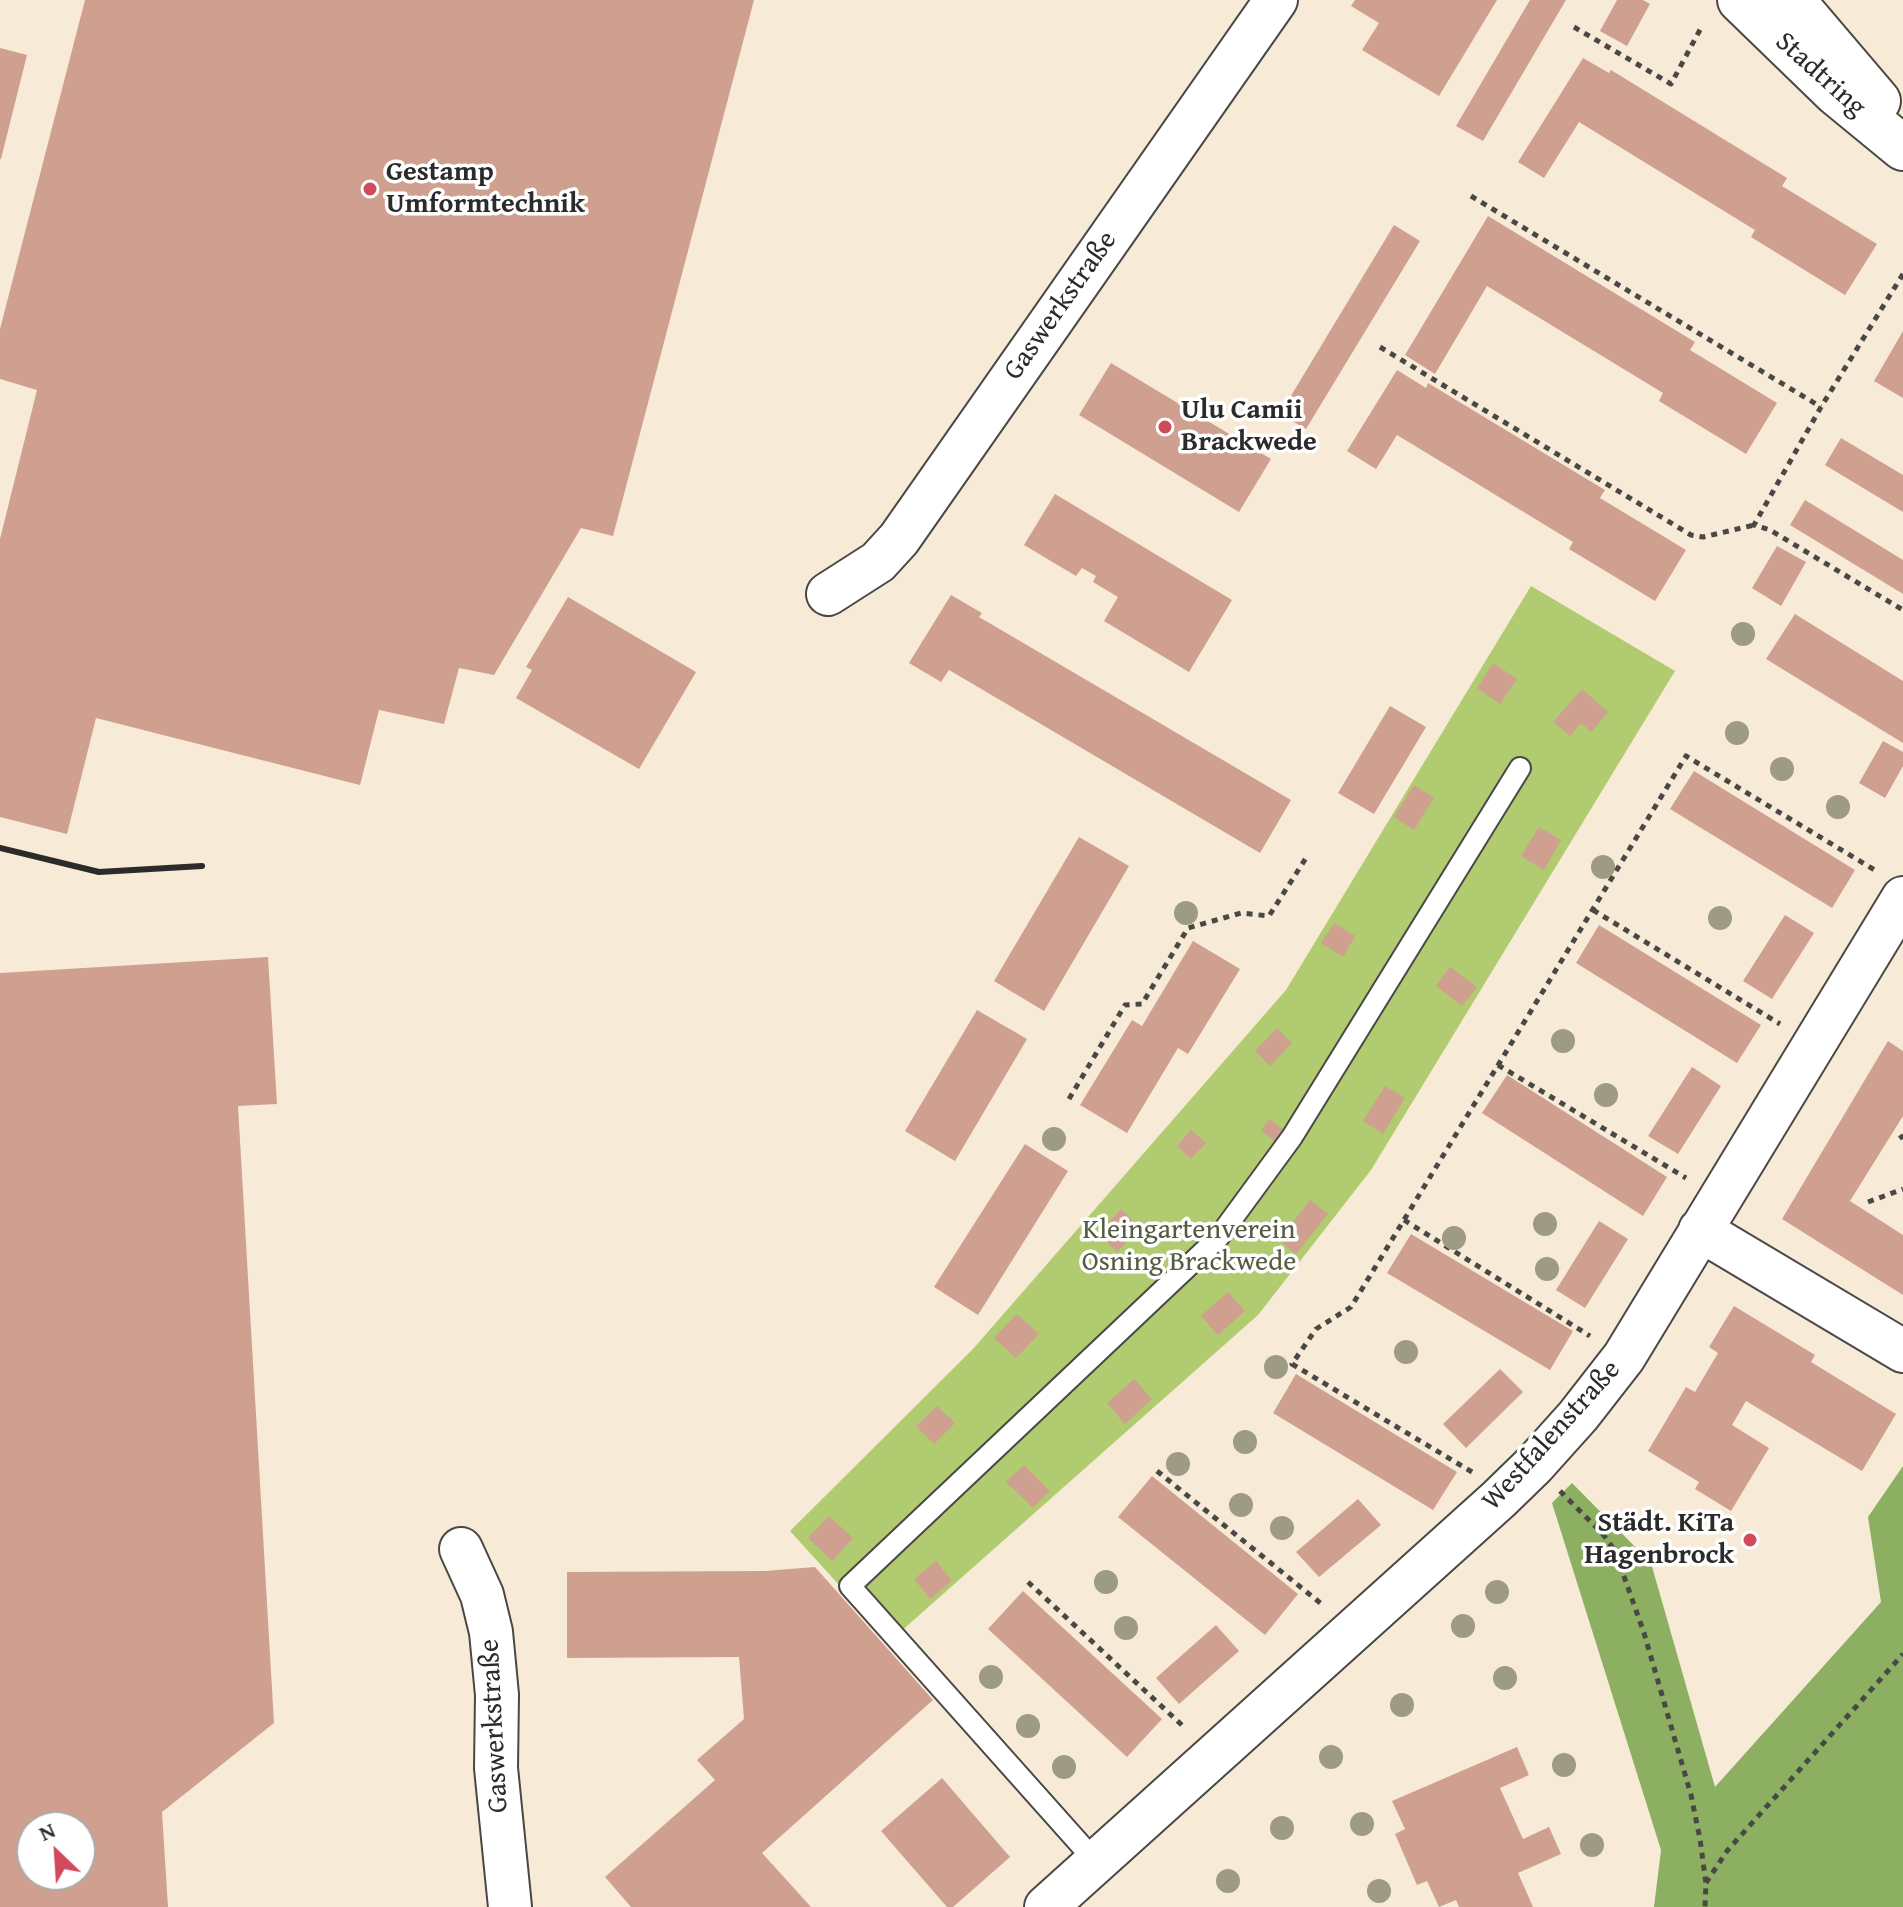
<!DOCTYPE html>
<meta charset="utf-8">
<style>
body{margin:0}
#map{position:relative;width:1903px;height:1907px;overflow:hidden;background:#f7ead6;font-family:"Gentium Book Plus",serif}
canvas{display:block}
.north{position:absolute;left:16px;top:1811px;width:80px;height:80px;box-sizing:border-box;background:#fff;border:2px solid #aaa;border-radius:50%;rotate:335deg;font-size:22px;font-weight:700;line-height:32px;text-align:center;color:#2b2b2b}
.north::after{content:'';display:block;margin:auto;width:28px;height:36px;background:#d1495b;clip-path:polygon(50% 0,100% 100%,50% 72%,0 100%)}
</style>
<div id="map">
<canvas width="1903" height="1907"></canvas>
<div class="north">N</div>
</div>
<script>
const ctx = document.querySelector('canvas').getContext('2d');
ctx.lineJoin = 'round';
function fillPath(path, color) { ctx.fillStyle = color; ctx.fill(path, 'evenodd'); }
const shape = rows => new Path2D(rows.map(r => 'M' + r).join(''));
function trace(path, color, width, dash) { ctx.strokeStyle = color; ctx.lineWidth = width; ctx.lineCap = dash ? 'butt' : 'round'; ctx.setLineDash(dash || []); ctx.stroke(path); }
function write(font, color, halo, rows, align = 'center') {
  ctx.font = font + ' "Gentium Book Plus",serif'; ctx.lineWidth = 7; ctx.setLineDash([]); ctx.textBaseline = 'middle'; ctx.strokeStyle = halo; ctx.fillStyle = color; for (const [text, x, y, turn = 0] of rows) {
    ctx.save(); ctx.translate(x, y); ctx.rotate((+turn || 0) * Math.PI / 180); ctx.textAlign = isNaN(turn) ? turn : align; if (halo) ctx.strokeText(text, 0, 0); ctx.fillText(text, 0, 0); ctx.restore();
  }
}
fillPath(shape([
 [1531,586,1675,671,1371,1170,1258,1315,890,1641,790,1531,973,1349,1286,990]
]), '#b1cb70');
fillPath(shape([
 [1903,1466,1903,1907,1654,1907,1661,1850,1552,1503,1572,1483,1651,1563,1715,1787,1881,1602,1868,1517]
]), '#8caf62');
fillPath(shape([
 [85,0,754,0,613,536,581,528,494,675,459,668,444,724,379,710,360,785,96,718,67,834,0,817,0,539,37,390,0,379,0,329],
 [1355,0,1497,0,1439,96,1362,50,1379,23,1351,6],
 [1530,0,1566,0,1483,141,1456,126],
 [1617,0,1643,0,1650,4,1627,46,1600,31],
 [0,48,27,55,1,159,0,159],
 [1583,58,1609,73,1611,70,1787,178,1782,186,1877,244,1845,295,1751,237,1755,230,1579,122,1544,178,1518,162],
 [1488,216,1695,342,1690,350,1777,403,1746,454,1659,401,1663,393,1487,286,1435,374,1405,355],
 [1394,225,1420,241,1306,429,1280,414],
 [1903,331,1903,398,1874,381],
 [1111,363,1271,459,1239,512,1079,415],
 [1397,370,1426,388,1428,383,1605,490,1600,498,1686,550,1655,601,1569,549,1573,542,1397,435,1376,469,1347,451],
 [1841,438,1903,475,1903,512,1825,465],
 [1055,494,1232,600,1189,672,1104,621,1118,597,1093,582,1096,576,1082,568,1076,576,1024,545],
 [1805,500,1903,560,1903,594,1790,525],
 [1777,546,1806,562,1781,606,1752,588],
 [951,595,982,613,979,617,1291,800,1260,853,949,670,941,682,909,663],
 [568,597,696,672,639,769,516,698,532,670,526,667],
 [1795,614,1903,681,1903,743,1766,659],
 [1493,663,1517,679,1500,704,1477,688],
 [1582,689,1608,712,1591,732,1581,723,1570,736,1553,722],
 [1390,706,1426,727,1374,814,1338,793],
 [1883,741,1903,752,1903,766,1885,798,1859,783],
 [1694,771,1855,870,1832,908,1670,809],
 [1414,785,1434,798,1414,830,1394,817],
 [1539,827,1561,840,1544,870,1521,856],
 [1079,837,1129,866,1044,1011,994,981],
 [1785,915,1814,933,1772,999,1743,981],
 [1334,923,1355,936,1343,957,1321,943],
 [1599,925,1761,1025,1737,1063,1576,963],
 [1193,941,1240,969,1188,1054,1178,1048,1127,1133,1080,1105,1132,1020,1142,1026],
 [268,957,277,1104,238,1106,274,1723,162,1812,168,1907,0,1907,0,973],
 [32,1827,80,1827,80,1875,32,1875],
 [1450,967,1477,987,1462,1006,1436,986],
 [977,1010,1027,1039,955,1161,905,1131],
 [1277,1028,1292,1043,1270,1066,1255,1051],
 [1888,1041,1903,1051,1903,1116,1850,1201,1903,1235,1903,1295,1782,1219],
 [1692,1067,1721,1086,1678,1154,1648,1136],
 [1507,1075,1667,1177,1643,1216,1482,1113],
 [1385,1086,1405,1098,1383,1134,1363,1121],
 [1269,1119,1283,1129,1275,1141,1261,1131],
 [1191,1130,1206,1143,1191,1159,1177,1146],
 [1025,1144,1068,1171,978,1315,934,1287],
 [1310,1200,1328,1214,1296,1254,1279,1240],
 [1121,1209,1140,1228,1117,1252,1098,1234],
 [1599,1221,1628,1239,1585,1308,1556,1290],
 [1411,1234,1573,1331,1550,1370,1387,1273],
 [1228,1292,1245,1311,1218,1335,1201,1316],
 [1734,1306,1815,1355,1811,1362,1896,1414,1862,1471,1746,1401,1732,1425,1769,1448,1731,1511,1695,1489,1699,1482,1648,1451,1686,1387,1695,1392,1718,1353,1709,1347],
 [1017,1314,1039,1334,1016,1358,994,1338],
 [1500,1369,1523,1392,1466,1448,1443,1424],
 [1296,1374,1457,1472,1433,1510,1273,1413],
 [1134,1379,1152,1399,1125,1424,1107,1403],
 [937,1406,955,1423,934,1444,916,1426],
 [1024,1465,1050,1491,1033,1508,1006,1482],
 [1152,1476,1298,1594,1265,1635,1118,1517],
 [1358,1499,1381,1525,1319,1577,1296,1552],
 [829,1516,853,1538,832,1561,808,1538],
 [936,1561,952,1581,930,1599,914,1579],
 [815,1567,933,1700,762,1853,811,1907,631,1907,605,1877,715,1780,697,1760,744,1719,739,1657,567,1658,567,1572,765,1571],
 [1023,1591,1162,1719,1127,1757,988,1629],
 [1216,1625,1239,1651,1179,1704,1156,1678],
 [1517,1747,1529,1775,1500,1788,1523,1839,1549,1827,1561,1854,1518,1873,1533,1907,1459,1907,1456,1900,1439,1907,1427,1881,1417,1885,1395,1834,1405,1829,1392,1801],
 [942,1778,1010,1857,953,1907,947,1907,881,1831]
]), '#cfa08f');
const lane = shape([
 [1096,1862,850,1586,1218,1238,1292,1137,1520,768]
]);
const street = shape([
 [828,594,878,562,899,539,1276,0],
 [1700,1230,1903,1351],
 [461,1549,482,1595,491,1632,497,1695,496,1768,510,1907],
 [1046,1907,1499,1499,1534,1465,1578,1416,1624,1357,1903,898]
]);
const secondary = shape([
 [1740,0,1836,93,1903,148],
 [1792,0,1878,101]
]);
trace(lane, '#4a4845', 24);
trace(street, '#4a4845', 46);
trace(secondary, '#4a4845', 48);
trace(shape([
 [1574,27,1671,84,1702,26],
 [1471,196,1821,407],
 [1903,274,1821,407,1754,525,1770,530,1903,610],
 [1380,347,1691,535,1703,537,1754,525],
 [1593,910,1780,1024],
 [1498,1065,1686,1178],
 [1069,1099,1125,1005,1142,1004,1188,928,1241,913,1269,916,1306,858],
 [1900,1135,1903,1139],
 [1868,1202,1903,1189],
 [1404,1220,1590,1336],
 [1157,1471,1324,1606],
 [1472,1472,1292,1364,1316,1329,1351,1307,1686,756,1878,872],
 [1560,1491,1602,1533,1615,1551,1644,1633,1691,1795,1700,1839,1706,1884,1705,1907],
 [1028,1582,1185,1728],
 [1706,1883,1727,1851,1903,1654]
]), '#4a4845', 5, [6, 6]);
trace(lane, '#fff', 20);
trace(street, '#fff', 42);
trace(secondary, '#fff', 44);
trace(shape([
 [0,848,99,872,202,866]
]), '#2b2b2b', 6);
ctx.fillStyle = '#9d9b84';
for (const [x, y] of [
 [1743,634],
 [1737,733],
 [1782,769],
 [1838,807],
 [1603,867],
 [1186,913],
 [1720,918],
 [1563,1041],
 [1606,1095],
 [1054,1139],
 [1545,1224],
 [1454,1238],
 [1547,1269],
 [1406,1352],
 [1276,1367],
 [1245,1442],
 [1178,1464],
 [1241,1505],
 [1282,1528],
 [1106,1582],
 [1497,1592],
 [1463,1626],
 [1126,1628],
 [991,1677],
 [1505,1678],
 [1402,1705],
 [1028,1726],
 [1331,1757],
 [1564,1765],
 [1064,1767],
 [1362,1824],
 [1282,1828],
 [1592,1845],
 [1228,1881],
 [1379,1891]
]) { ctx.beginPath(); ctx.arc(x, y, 12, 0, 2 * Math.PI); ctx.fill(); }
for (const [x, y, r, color] of [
 [370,189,8,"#d1495b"],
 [1165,427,8,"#d1495b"],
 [1750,1540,8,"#d1495b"]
]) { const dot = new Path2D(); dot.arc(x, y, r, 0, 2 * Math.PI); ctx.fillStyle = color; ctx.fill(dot); trace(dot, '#fff', 3); }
write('28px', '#2b2b2b', '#fff', [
 ["Stadtring",1820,75,42],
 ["Gaswerkstraße",1061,306,-55],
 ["Westfalenstraße",1552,1436,-48],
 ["Gaswerkstraße",495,1726,-93]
]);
write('bold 28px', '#2b2b2b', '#fff', [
 ["Gestamp",386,173],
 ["Umformtechnik",386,205],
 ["Ulu Camii",1181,411],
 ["Brackwede",1181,443],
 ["Städt. KiTa",1734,1524,"right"],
 ["Hagenbrock",1734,1556,"right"]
], 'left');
write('28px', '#535b40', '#fff', [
 ["Kleingartenverein",1189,1231],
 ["Osning Brackwede",1189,1263]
]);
</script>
